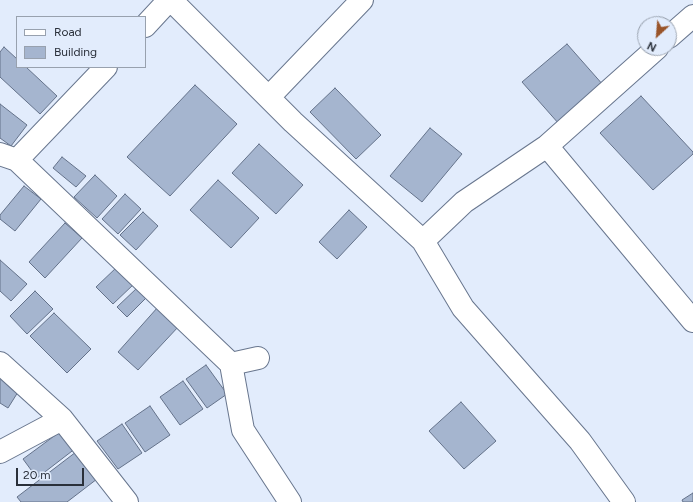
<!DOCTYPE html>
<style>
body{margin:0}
#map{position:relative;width:693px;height:502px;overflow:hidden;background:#e2ecfc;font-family:Figtree,sans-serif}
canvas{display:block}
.legend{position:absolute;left:16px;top:16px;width:130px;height:52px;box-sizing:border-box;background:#e2ecfc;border:1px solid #98a1ae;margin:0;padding:5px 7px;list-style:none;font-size:12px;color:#2a303a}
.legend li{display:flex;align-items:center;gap:8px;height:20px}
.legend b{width:20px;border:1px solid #98a1ae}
.north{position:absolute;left:637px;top:16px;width:40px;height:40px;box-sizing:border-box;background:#e2ecfc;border:1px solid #98a1ae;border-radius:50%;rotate:206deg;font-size:11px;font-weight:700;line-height:16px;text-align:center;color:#2a303a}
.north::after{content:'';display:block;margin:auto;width:14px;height:18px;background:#995429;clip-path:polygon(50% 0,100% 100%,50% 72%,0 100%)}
.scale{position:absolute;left:16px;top:468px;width:68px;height:18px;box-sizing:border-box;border:2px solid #2a303a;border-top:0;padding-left:5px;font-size:12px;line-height:14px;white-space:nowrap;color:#2a303a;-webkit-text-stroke:3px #e2ecfc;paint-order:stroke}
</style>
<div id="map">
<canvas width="693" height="502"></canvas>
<ul class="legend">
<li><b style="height:5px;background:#fff"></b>Road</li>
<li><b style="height:11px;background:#a5b5cf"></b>Building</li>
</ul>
<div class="north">N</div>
<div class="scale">20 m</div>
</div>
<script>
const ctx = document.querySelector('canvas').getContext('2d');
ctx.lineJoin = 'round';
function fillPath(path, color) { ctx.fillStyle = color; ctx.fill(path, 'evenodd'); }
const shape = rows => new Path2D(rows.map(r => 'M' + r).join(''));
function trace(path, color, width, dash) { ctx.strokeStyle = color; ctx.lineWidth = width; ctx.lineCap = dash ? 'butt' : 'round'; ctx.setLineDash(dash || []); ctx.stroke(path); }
const building = shape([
 [567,44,604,86,559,124,522,82,567,44],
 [4,47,17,59,17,67,26,67,57,96,40,114,0,77,0,52,4,47],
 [195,85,237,124,170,196,127,157,195,85],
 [335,88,381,135,356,159,310,112,335,88],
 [641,96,693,152,693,154,653,190,600,133,641,96],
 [0,104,27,125,11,146,0,138,0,104],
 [430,128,462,154,422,202,390,176,430,128],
 [259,144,303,185,276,214,232,173,259,144],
 [62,157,86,176,76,187,53,168,62,157],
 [95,175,117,196,97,218,74,197,95,175],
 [218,180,259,218,231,248,190,210,218,180],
 [24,186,41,199,15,231,0,219,0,215,24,186],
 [125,194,141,209,118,234,102,219,125,194],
 [349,210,367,227,337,259,319,242,349,210],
 [143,212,158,226,136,250,120,235,143,212],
 [65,223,82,238,45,278,29,262,65,223],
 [0,260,27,284,11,301,0,291,0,260],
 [117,267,134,284,113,304,96,287,117,267],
 [137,288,146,298,127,317,117,307,137,288],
 [35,291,53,309,27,334,10,316,35,291],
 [158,307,179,326,138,370,118,352,158,307],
 [54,313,91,349,67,373,30,336,54,313],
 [206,365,227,394,207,408,186,379,206,365],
 [0,370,23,384,8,408,0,403,0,370],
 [183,381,203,409,180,425,160,397,183,381],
 [461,402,496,441,464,469,429,431,461,402],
 [150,406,170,435,145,452,125,423,150,406],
 [122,424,142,453,118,469,97,441,122,424],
 [61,431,76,448,37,478,23,459,61,431],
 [76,452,97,479,67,502,21,502,17,497,76,452],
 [693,493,693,502,683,502,682,500,693,493]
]);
fillPath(building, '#a5b5cf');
trace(building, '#64728a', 1);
const minor = shape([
 [171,0,293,122,423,241,463,308,580,441,624,502],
 [145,26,169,0],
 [669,37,693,16],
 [269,97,362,0],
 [547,146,693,321],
 [0,154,17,160,231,364,258,358],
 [17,160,106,67],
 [423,241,464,202,547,146,657,48],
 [0,363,62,419,127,502],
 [231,364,243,430,290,502],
 [0,452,62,419]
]);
trace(minor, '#68768e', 24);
trace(minor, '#fff', 22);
</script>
